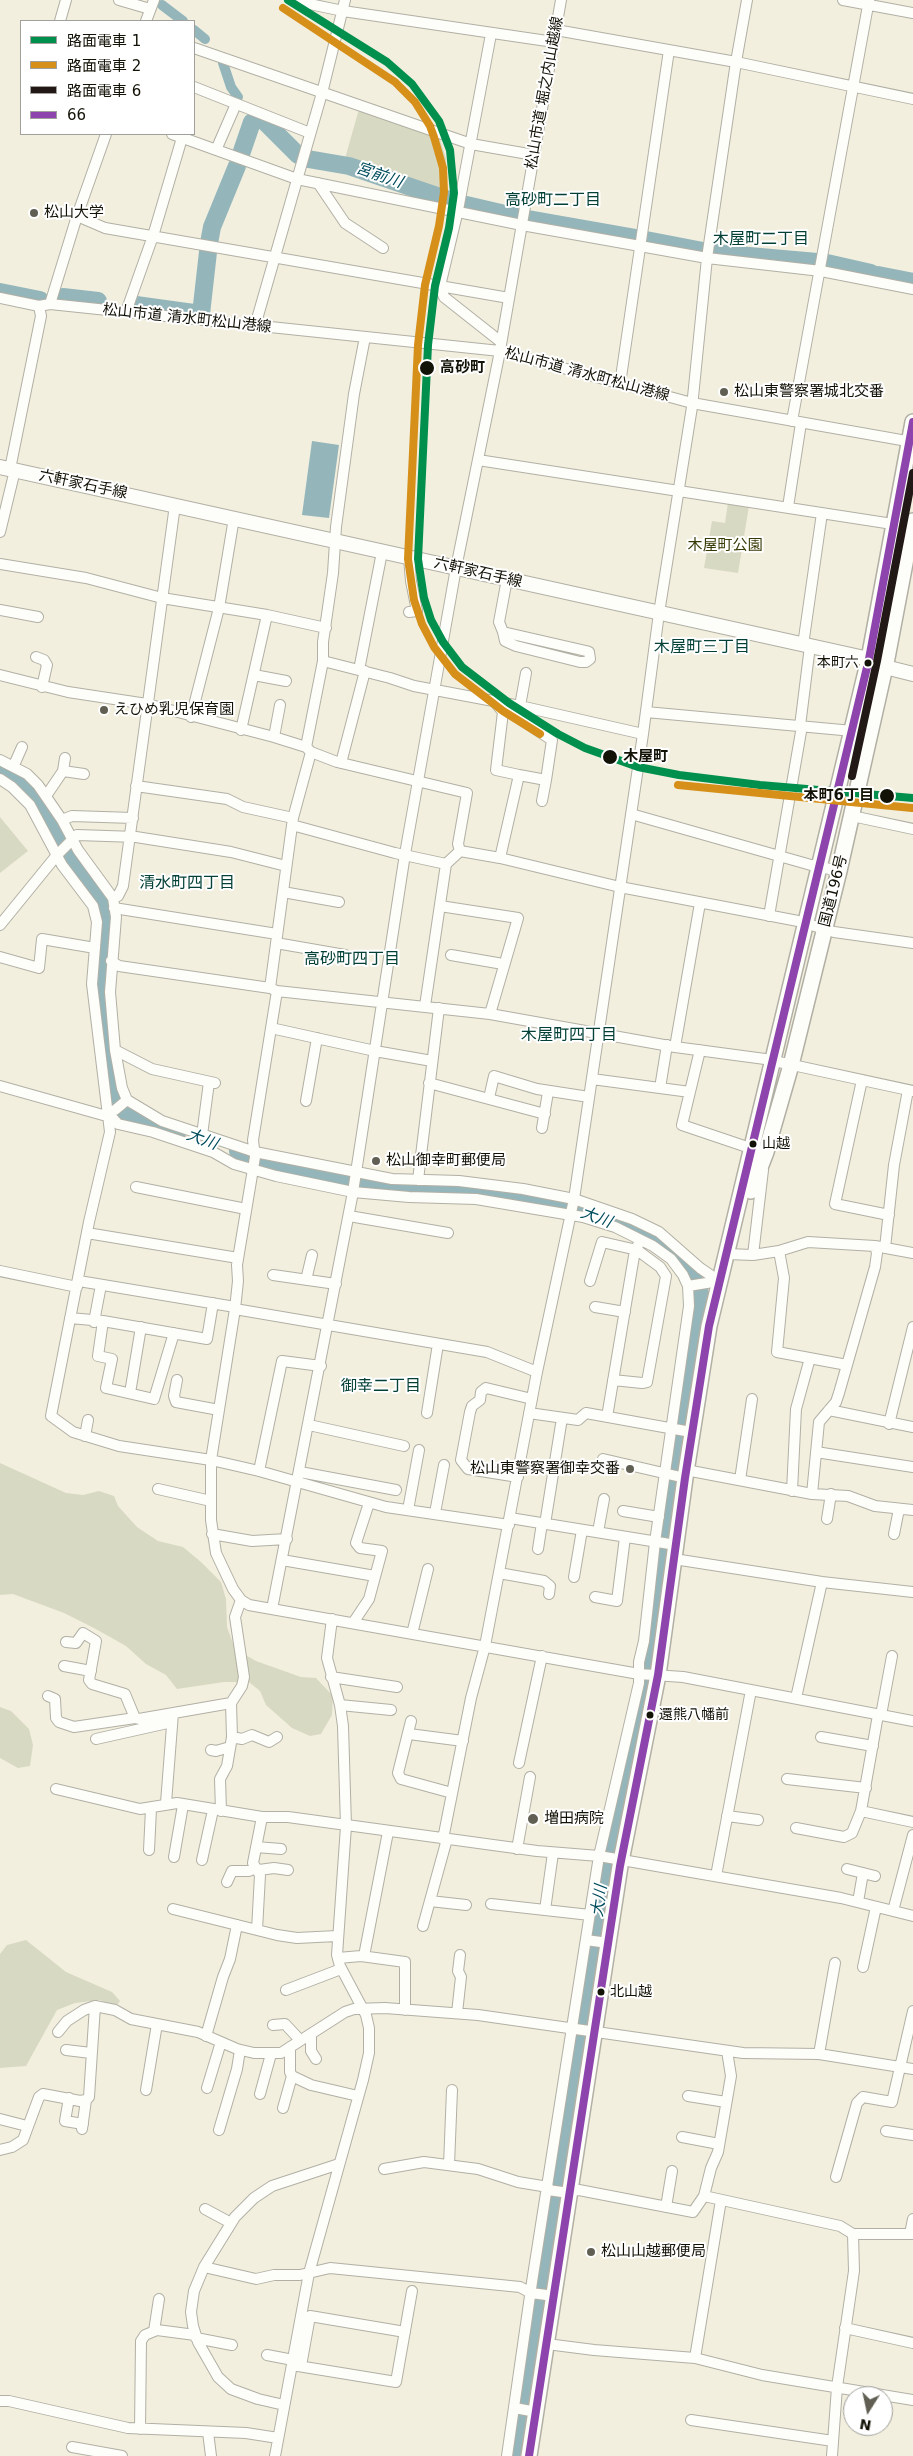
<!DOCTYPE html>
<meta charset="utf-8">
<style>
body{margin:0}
#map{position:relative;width:913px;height:2456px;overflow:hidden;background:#f2efdf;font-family:"DejaVu Sans","Noto Sans JP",sans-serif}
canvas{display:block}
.legend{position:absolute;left:20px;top:20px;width:175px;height:115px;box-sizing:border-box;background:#fff;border:1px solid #a1a09c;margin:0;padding:6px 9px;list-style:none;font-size:15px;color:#131207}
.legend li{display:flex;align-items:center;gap:10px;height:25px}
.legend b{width:25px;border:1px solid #a1a09c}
.north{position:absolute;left:843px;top:2386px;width:50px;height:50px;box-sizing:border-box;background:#fff;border:1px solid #a1a09c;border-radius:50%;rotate:190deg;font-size:14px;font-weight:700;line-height:20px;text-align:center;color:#131207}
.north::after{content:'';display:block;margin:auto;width:18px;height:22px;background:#615f53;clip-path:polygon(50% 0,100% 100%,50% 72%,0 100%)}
</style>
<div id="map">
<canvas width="913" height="2456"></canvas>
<ul class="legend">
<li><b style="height:6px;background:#008f4d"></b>路面電車 1</li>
<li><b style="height:6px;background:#d68f18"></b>路面電車 2</li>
<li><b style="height:6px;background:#221815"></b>路面電車 6</li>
<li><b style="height:6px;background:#8e44ad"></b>66</li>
</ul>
<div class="north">N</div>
</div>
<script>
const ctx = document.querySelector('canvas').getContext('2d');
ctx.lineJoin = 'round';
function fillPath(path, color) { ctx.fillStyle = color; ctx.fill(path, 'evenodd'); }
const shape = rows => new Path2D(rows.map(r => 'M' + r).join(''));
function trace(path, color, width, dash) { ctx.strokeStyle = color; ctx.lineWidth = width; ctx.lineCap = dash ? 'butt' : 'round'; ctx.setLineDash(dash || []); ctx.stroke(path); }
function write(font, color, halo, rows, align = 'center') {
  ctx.font = font + ' "DejaVu Sans","Noto Sans JP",sans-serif'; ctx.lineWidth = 4; ctx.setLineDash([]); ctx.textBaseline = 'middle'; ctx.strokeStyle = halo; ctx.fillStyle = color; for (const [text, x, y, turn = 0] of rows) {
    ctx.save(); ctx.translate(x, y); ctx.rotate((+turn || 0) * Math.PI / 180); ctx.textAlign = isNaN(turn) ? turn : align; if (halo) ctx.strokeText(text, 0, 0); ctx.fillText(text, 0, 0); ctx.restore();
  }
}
fillPath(shape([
 [359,109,439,136,446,159,447,196,344,162],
 [728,502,749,506,738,573,704,568,712,521,725,523],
 [0,817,28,851,0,873],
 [0,1463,66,1493,83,1495,99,1491,114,1496,118,1506,137,1527,158,1541,183,1547,201,1562,221,1582,226,1599,227,1627,235,1649,256,1661,301,1677,316,1678,333,1696,332,1715,321,1734,310,1736,292,1728,266,1705,260,1691,249,1682,224,1682,177,1689,166,1675,146,1664,126,1646,94,1628,64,1613,13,1594,0,1595],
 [0,1707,11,1711,29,1729,33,1745,30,1766,18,1768,0,1758],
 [26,1940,66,1972,112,1992,120,2001,118,2004,113,2005,100,2000,75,2003,57,2010,26,2066,0,2068,0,1954,7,1945]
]), '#d8d9c2');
fillPath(shape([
 [312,441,339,445,329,518,302,515]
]), '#94b6bb');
trace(shape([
 [162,5,183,21],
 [194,30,205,39],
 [223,63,231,87,238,97]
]), '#94b6bb', 10);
trace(shape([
 [255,119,263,120,298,155],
 [241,154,252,122],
 [308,159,349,166,449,200],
 [462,204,514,216],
 [528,219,636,238],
 [646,240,703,251],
 [209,243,212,227,237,166],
 [715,253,817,262],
 [827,263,871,273],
 [878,275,913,282],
 [0,292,40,300],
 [63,297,98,301],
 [136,305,201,314,208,252],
 [0,770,28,791,55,828,83,876,101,900,108,918,102,967,102,986,116,1097,122,1108,129,1114,178,1131],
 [238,1151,298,1174,342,1182,377,1187,476,1191,564,1206,632,1229,667,1248,692,1274,699,1290,699,1314,687,1379,646,1684,604,1876,582,2019],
 [515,2456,580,2039]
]), '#94b6bb', 18);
const minor = shape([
 [119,0,150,9],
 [300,0,305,3,343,11,554,42],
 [843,0,913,13],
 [60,21,66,0],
 [146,21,154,0],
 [556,30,736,62,747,0],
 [491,34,458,210,440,286,444,297,501,342],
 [194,48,471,144,534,155],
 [194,87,310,133],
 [172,134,297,179,522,225,640,246,707,258,821,271,913,289],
 [216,150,236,104],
 [318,183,345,223,383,248],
 [77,216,105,228,509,298],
 [0,298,39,306,50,304,500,351,692,403,913,442],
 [50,304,77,216,106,134],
 [126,312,153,236,182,138],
 [255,326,322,93,345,0],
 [620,384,669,50],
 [792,421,869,0],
 [478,460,912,527],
 [10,469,41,316,39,306],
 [175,505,123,886,118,896,113,898,116,917,110,992,115,1050,122,1088,127,1100,162,1121,255,1152,392,1179,459,1181,523,1189,574,1199,632,1219,659,1232,700,1268,719,1281],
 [788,507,801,423],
 [0,532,15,470],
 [0,564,86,578,162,598,267,615,326,628],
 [0,610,38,617],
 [409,612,417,611,411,581,409,558],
 [503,632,586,651,589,652,590,659,586,662,580,662,516,646,505,641,503,632,499,622,507,579],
 [803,645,822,513],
 [36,657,44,660,47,665,42,687],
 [323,661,390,678,414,686,520,706,643,734],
 [359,670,382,552],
 [0,675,68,692,147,704,274,737,306,747,311,752,337,762,467,793,458,844,460,851],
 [254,675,286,681],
 [494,701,503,712,511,713,552,740,546,780,519,775,500,858],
 [520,706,526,673],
 [503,712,496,770,519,775],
 [646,712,853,731],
 [191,717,219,608,234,518],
 [800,726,810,646],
 [241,730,267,615],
 [274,737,280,705],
 [306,747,323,661,323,642,333,573,336,527,354,394,365,337],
 [0,760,27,774,38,785,62,820,78,850,113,898],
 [341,763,365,671],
 [14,765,22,747],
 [63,771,84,774],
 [0,779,12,787,30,805,62,865,93,906,97,922,92,984,110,1132,89,1222,51,1416,73,1432,119,1446,211,1460,211,1520,216,1553,233,1589,241,1600,249,1605,639,1674,683,1677,913,1721],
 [136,786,227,799,243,807,293,818],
 [46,796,63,771,65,758],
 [542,801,546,780],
 [631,814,811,865,839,871],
 [852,816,913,829],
 [62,820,72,816,133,818],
 [292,825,395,853,446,864,460,851,500,858,620,887,798,921,834,932,913,943],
 [283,892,339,902],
 [440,906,518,918,490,1014],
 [114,908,277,934],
 [769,916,802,726],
 [0,925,57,855,77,835,136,837,231,852,286,866],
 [276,943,345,955],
 [451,955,503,964],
 [0,957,39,968,42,939,95,948],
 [111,961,119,966,270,988,277,991,490,1014,675,1047,765,1059,913,1091],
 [270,988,293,818,311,752],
 [277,991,253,1140,255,1157,237,1265,238,1281,235,1309,211,1460,259,1471,386,1507,509,1525],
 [425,1006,446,864],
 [271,1028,375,1051,432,1061],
 [675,1047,700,903],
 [115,1050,152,1069,215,1083],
 [700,1050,682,1125,753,1149],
 [592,1079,690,1092],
 [862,1080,835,1204,889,1215],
 [429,1083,545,1114],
 [0,1086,103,1115,115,1110,127,1100],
 [660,1088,667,1045],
 [489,1098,494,1076,537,1089,589,1097],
 [306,1101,317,1038],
 [109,1114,118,1124,153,1132,213,1152,234,1164,276,1176,353,1192,409,1197,476,1199,583,1217,615,1227,653,1246,671,1259,683,1275,688,1286,689,1306,655,1542,644,1641,639,1662,639,1683,599,1856,532,2282,507,2456],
 [542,1128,548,1092],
 [202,1135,209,1082],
 [418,1180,439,1008],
 [136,1187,246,1209],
 [349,1216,448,1233],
 [87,1233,238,1258],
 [885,1248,894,1165,908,1090],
 [779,1251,784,1278,777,1352,847,1365],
 [727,1254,753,1255,779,1251,808,1242,875,1246,913,1253],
 [753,1255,763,1170],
 [0,1271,77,1287],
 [273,1275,336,1284],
 [306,1280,312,1255],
 [79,1281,235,1307],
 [590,1281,602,1242,637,1250,660,1267,666,1276,647,1382,642,1383,613,1380],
 [688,1286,719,1281],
 [595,1307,625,1312],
 [235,1309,487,1352,537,1372],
 [70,1318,103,1321,207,1339,213,1303],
 [103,1321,98,1356,112,1359,106,1388,154,1399,174,1333],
 [94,1322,101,1285],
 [177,1380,174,1396,176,1402,219,1410],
 [130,1393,141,1327],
 [829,1410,913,1427],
 [427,1413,438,1344],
 [529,1413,578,1420,586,1413,691,1432],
 [607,1417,634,1256,638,1245],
 [889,1424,913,1327],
 [309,1425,404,1446],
 [85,1436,88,1420],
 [816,1452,913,1467],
 [603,1459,685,1478],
 [686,1470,812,1494,848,1496,875,1506,913,1510],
 [259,1471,282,1361,321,1366],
 [300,1472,396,1490],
 [518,1477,468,1469,461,1460,470,1412,472,1406,480,1400,481,1392,486,1388,532,1399],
 [740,1480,752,1399],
 [158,1489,211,1501],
 [792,1491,796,1409,810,1358],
 [812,1494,819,1422,836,1402,839,1393,875,1267,877,1253,875,1246],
 [408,1510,419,1450],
 [623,1511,659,1517],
 [435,1513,444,1465],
 [510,1518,676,1545],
 [827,1519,831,1494],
 [545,1524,562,1418],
 [598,1532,604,1499],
 [212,1534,252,1541,287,1539],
 [894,1534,899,1509],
 [538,1549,542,1523],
 [674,1559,822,1582,913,1592],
 [282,1560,375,1576],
 [499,1573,544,1581,550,1586,549,1594],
 [574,1577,582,1530],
 [595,1597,617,1601,625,1537],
 [272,1609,353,1192,405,854,456,568,499,356,561,0],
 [353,1623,369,1599,382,1551,360,1548,356,1543,369,1503],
 [412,1634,428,1569],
 [66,1642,76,1643,83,1633,96,1641,89,1680,92,1684,125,1694,135,1718],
 [64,1666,91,1671],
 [331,1677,397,1687],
 [48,1696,55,1699,56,1718,59,1722,74,1727,135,1718,139,1719,231,1703],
 [796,1698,822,1582],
 [340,1705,391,1710],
 [881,1715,892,1656],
 [411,1721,398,1773,401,1779,452,1793],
 [409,1734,463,1741],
 [232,1737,242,1739,252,1735,269,1742,277,1737],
 [821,1737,873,1746],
 [96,1739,172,1722],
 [211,1750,216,1751,230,1747],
 [519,1763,542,1656],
 [787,1779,866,1788],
 [56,1789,140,1809,177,1803,262,1817,288,1817,537,1851,599,1856,841,1898,913,1916],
 [166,1803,173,1713],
 [221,1811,220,1779,227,1766,232,1737,231,1703,242,1686,244,1677,235,1617,241,1600],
 [861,1811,913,1822],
 [727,1816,758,1820],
 [796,1828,844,1837,852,1833,861,1811,878,1715],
 [443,1839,471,1698,485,1646,537,1372,574,1199,643,734,659,613,692,407,707,258,736,62,913,99],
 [256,1847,281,1849],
 [517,1849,530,1777],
 [149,1850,151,1809],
 [174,1857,183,1805],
 [202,1860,213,1810],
 [847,1869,875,1876],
 [259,1870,274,1868,288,1870],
 [716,1876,751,1690],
 [227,1882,232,1871,249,1871,256,1868],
 [430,1901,466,1905],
 [858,1902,863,1873],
 [491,1904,590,1915],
 [173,1909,277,1935,297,1938,337,1936],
 [545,1910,553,1853],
 [893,1911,913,1835],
 [423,1926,447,1839],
 [257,1930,260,1875,253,1863,262,1817],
 [586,1940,608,1943],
 [364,1956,388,1832],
 [338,1958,361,1956,405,1962,405,2010],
 [863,1967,876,1907],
 [286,1990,341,1969],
 [457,2013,461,1977,458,1971,460,1955],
 [273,2025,285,2024,300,2040],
 [58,2032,67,2021,84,2010,95,2006],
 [311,2034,311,2051,316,2059],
 [206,2036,223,1977,230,1959,237,1925],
 [290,2047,290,2072,292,2076,311,2085,358,2096],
 [66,2050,91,2053],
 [819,2054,835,1963],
 [207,2088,221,2042],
 [146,2090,157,2024],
 [260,2094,271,2054],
 [688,2096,726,2102],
 [69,2098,65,2121,83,2124],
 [283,2108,292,2076],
 [0,2119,27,2126],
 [82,2129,86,2100],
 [219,2130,237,2069,240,2050],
 [886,2131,913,2135],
 [682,2137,719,2144],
 [0,2150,12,2147,23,2140,39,2097,43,2094,80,2101,86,2100,89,2097,95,2006,115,2010,131,2019,198,2032,237,2049,254,2053,281,2053,345,2012,354,2009,385,2008,478,2015,743,2053,819,2054,913,2069],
 [449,2165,452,2090],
 [384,2169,424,2162,478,2169,518,2182,548,2187],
 [836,2177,857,2103,863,2097,892,2102,913,2011],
 [548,2190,562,2192,579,2190,693,2212,704,2196,840,2226,853,2234,913,2234],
 [704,2196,711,2168,718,2152,731,2076,727,2051],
 [666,2207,672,2171],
 [205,2209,231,2223],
 [910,2234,913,2219],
 [204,2267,256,2279,274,2275,300,2275,330,2268,520,2287,531,2293,554,2296],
 [845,2328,913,2343],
 [154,2331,159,2299],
 [196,2338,232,2345],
 [547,2344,594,2350,695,2358,762,2375,913,2400],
 [267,2355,293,2360],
 [695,2358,721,2200],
 [292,2365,396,2382,412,2291],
 [301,2366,310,2316,405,2332],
 [0,2401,9,2401,128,2428,246,2433,278,2438],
 [284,2405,258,2399,231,2389,218,2377,198,2342,193,2326,191,2312,194,2291,204,2267,235,2217,254,2198,272,2186,339,2164],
 [515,2408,536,2412],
 [691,2420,833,2441],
 [140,2429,141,2341,145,2335,157,2330,195,2335],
 [208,2432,211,2456],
 [72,2447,122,2456],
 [275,2456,309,2273,363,2080,369,2053,369,2028,366,2015,340,1966,337,1955,346,1826,343,1726,340,1705,327,1658,332,1619],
 [832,2456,837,2387,854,2271,853,2234]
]);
const major = shape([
 [0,467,869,659,885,667,913,674]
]);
const highway = shape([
 [751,1191,766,1152,791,1065,839,871,887,658,913,521],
 [529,2456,620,1866,658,1675,685,1478,709,1326,869,659,913,422]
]);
trace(minor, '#b2b0a4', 12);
trace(major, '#b2b0a4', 16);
trace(highway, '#b2b0a4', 18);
trace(minor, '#fdfdfa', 10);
trace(major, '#fdfdfa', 14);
trace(highway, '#fdfdfa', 15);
trace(shape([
 [529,2456,620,1866,658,1675,685,1478,709,1326,869,659,913,422]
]), '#8e44ad', 8);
trace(shape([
 [288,0,387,62,412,84,439,121,450,150,454,193,449,228,435,286,428,345,418,559,424,598,431,620,443,642,462,667,509,703,558,734,585,748,638,767,679,775,760,785,913,798]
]), '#008f4d', 8);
trace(shape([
 [283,8,395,82,415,102,430,126,434,137,443,168,444,192,439,226,425,285,418,345,408,559,414,600,422,624,434,647,455,674,503,711,540,734],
 [678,785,912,808]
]), '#d68f18', 8);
trace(shape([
 [852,776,877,661,913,473]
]), '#221815', 8);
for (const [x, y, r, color] of [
 [34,213,5,"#615f53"],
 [427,368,8,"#131207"],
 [724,392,5,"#615f53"],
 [868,663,4.5,"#131207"],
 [104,710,5,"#615f53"],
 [610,757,8,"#131207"],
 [887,796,8,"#131207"],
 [753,1144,4.5,"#131207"],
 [376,1161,5,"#615f53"],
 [630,1469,5,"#615f53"],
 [650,1715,4.5,"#131207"],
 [533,1819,6,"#615f53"],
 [601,1992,4.5,"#131207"],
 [591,2252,5,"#615f53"]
]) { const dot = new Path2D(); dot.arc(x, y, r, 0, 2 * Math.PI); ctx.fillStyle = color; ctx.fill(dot); trace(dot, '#fff', 2); }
write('14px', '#131207', '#fff', [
 ["本町六",859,663,"right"],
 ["山越",762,1144],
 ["還熊八幡前",659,1715],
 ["北山越",610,1992]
], 'left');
write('15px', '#131207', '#fff', [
 ["松山市道 堀之内山越線",545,93,-80],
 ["松山市道 清水町松山港線",187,319,6],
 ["松山市道 清水町松山港線",587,375,15],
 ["六軒家石手線",83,485,12],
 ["六軒家石手線",478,573,13],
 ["国道196号",834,891,-76]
]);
write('15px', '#131207', '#fff', [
 ["松山大学",44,213],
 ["松山東警察署城北交番",734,392],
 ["えひめ乳児保育園",114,710],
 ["松山御幸町郵便局",386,1161],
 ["松山東警察署御幸交番",620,1469,"right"],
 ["増田病院",544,1819],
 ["松山山越郵便局",601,2252]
], 'left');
write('bold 15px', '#131207', '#fff', [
 ["高砂町",440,368],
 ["木屋町",623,757],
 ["本町6丁目",874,796,"right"]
], 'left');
write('15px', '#383a05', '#fff', [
 ["木屋町公園",725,546]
]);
write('italic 16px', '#004d5d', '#fff', [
 ["宮前川",379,176,19],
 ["大川",202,1140,20],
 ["大川",596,1218,20],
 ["大川",600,1901,-82]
]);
write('16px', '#034137', '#fff', [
 ["高砂町二丁目",553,201],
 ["木屋町二丁目",761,240],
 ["木屋町三丁目",702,648],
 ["清水町四丁目",187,884],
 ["高砂町四丁目",352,960],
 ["木屋町四丁目",569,1036],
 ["御幸二丁目",381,1387]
]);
</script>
